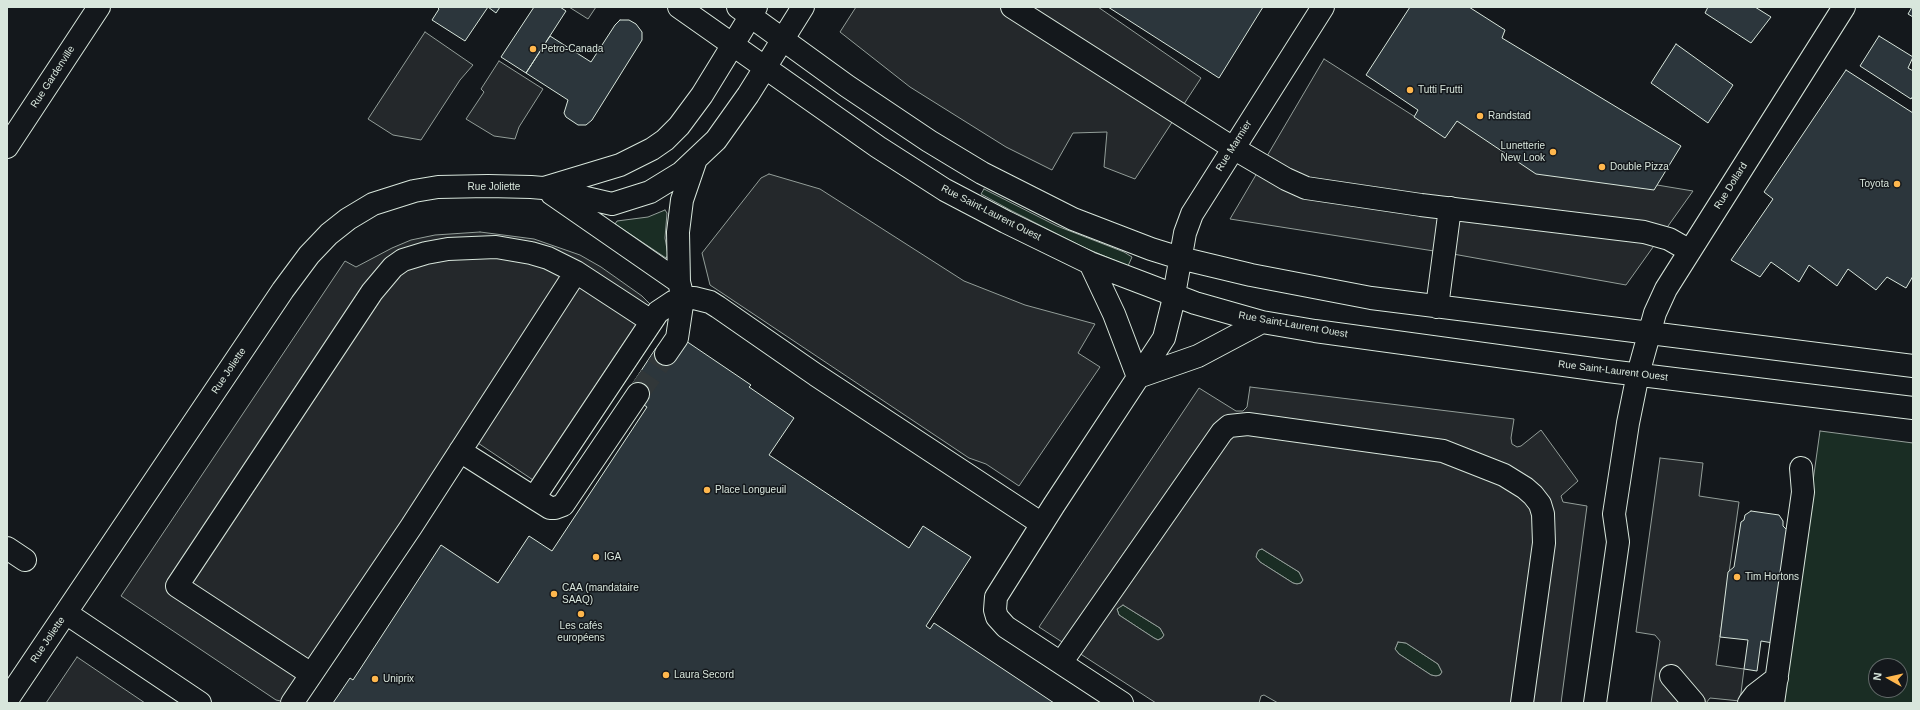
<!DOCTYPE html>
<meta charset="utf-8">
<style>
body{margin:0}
#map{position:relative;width:1920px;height:710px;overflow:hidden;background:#14181c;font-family:Helvetica,sans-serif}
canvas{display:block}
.frame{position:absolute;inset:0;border:8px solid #d8e6dc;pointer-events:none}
.north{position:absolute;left:1868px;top:658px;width:40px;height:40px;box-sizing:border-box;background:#14181c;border:1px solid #626a69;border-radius:50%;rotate:278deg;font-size:11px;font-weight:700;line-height:16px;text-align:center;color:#d8e6dc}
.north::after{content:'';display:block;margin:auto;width:14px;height:18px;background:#ffb74d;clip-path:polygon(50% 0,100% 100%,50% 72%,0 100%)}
</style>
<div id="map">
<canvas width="1920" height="710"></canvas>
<div class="frame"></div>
<div class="north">N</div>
</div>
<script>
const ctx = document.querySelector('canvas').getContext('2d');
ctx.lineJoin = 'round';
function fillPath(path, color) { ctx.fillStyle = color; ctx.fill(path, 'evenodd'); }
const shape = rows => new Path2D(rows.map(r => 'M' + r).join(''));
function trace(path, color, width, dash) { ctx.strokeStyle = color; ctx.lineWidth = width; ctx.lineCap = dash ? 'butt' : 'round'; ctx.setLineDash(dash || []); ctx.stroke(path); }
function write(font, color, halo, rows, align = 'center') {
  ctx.font = font + ' Helvetica,sans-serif'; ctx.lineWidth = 3; ctx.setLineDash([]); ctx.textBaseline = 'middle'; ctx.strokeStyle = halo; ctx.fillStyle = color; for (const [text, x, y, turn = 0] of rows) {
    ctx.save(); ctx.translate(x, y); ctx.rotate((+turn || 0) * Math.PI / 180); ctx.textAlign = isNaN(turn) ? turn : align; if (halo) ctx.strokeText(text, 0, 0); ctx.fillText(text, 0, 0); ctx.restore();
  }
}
const green = shape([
 [984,189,1057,226,1124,252,1132,257,1128,266,1085,248,1010,210,981,194,984,189],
 [665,210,667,213,665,238,668,255,666,258,615,224,617,221,648,217,665,210],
 [1820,431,1913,443,1913,703,1782,703,1820,431],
 [1876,666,1900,666,1900,690,1876,690,1876,666],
 [1262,549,1299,572,1303,580,1301,583,1297,584,1293,583,1260,562,1256,557,1257,553,1258,550,1262,549],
 [1123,605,1160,628,1164,635,1162,638,1158,640,1154,638,1119,615,1117,609,1123,605],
 [1398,642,1406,643,1438,664,1442,672,1440,675,1436,676,1431,675,1399,654,1395,649,1398,642]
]);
fillPath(green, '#1a2d24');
trace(green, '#939e99', 1);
const parking = shape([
 [569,7,596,7,588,19,569,7],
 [856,7,1098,7,1201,78,1135,179,1104,167,1107,132,1073,133,1052,170,1006,147,910,87,840,32,856,7],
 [425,32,473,65,460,80,421,140,393,135,368,119,425,32],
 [1324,59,1442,134,1456,112,1531,164,1693,191,1626,285,1453,254,1230,219,1324,59],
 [499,61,543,89,519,127,515,139,494,136,466,119,484,92,481,89,499,61],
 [769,174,820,189,964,281,1025,305,1095,324,1078,353,1100,367,1019,486,986,464,969,458,710,285,702,253,761,178,769,174],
 [480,232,534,239,580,255,601,267,642,296,658,312,542,486,469,437,290,703,276,700,121,596,345,261,356,267,392,248,411,240,435,235,480,232],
 [1250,387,1514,419,1511,438,1512,444,1517,447,1521,446,1541,430,1578,481,1561,496,1563,502,1587,506,1561,703,1278,703,1264,695,1261,696,1259,703,1156,703,1039,627,1199,388,1236,411,1243,411,1247,407,1250,387],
 [1262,549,1299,572,1303,580,1301,583,1297,584,1293,583,1260,562,1256,557,1257,553,1259,550,1262,549],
 [1123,605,1160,628,1164,635,1162,638,1158,640,1154,638,1119,615,1117,609,1123,605],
 [1398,642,1406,643,1438,664,1442,672,1440,675,1436,676,1431,675,1399,654,1395,649,1398,642],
 [1660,458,1703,463,1699,496,1739,502,1716,665,1744,669,1740,701,1710,698,1706,703,1651,703,1660,641,1655,635,1636,632,1660,458],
 [77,657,145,703,46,703,77,657]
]);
fillPath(parking, '#24282b');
trace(parking, '#939e99', 1);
const building = shape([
 [437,7,500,7,496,13,488,7,465,41,432,20,439,9,437,7],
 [534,7,560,7,566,11,526,73,501,57,534,7],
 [1108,7,1263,7,1219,78,1108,7],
 [1410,7,1469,7,1505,30,1502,38,1681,146,1654,190,1536,174,1457,121,1445,138,1414,117,1418,110,1366,75,1410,7],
 [1708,7,1755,7,1771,17,1751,43,1705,13,1708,7],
 [1912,7,1913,7,1913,17,1908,14,1912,7],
 [620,20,629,20,636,24,642,32,642,40,592,120,586,125,578,125,566,117,564,113,568,100,526,73,550,36,591,62,615,25,620,20],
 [1879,36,1913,57,1908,68,1913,71,1913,96,1911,99,1860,66,1879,36],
 [1676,44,1733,85,1708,123,1651,83,1676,44],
 [1846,70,1913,113,1913,276,1906,288,1887,277,1876,290,1848,269,1837,286,1809,265,1799,282,1771,262,1760,277,1731,260,1773,199,1764,192,1846,70],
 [686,341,751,385,749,387,794,418,769,455,909,548,923,526,971,557,926,626,930,629,934,623,1054,703,333,703,350,678,353,680,441,545,498,583,529,536,552,551,647,407,644,405,647,400,629,389,656,348,674,360,686,341],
 [1751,511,1779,515,1783,521,1783,526,1789,532,1773,643,1761,641,1757,671,1744,669,1748,640,1720,637,1728,572,1734,567,1741,522,1744,520,1745,515,1751,511]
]);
fillPath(building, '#2c363c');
trace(building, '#d8e6dc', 1);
trace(shape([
 [638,394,666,354]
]), '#313739', 22, [22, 11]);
const minor = shape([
 [679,7,878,147,945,190,1006,222,1090,263,1195,303,1262,322,1315,331,1608,371,1913,408],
 [738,7,847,86,929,141,982,173,1073,219,1151,249,1180,258,1251,275,1371,298,1913,366],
 [1012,7,1233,148,1286,179,1306,188,1421,205,1644,232,1669,239,1690,251],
 [7,147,99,7],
 [544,188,620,165,652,149,665,140,679,126,702,95,756,7],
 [552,194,679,282],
 [1090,263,1114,314,1138,377],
 [1437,307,1450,208],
 [666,354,677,338,683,298,679,282,678,232,682,200,695,162],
 [1138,377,1198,356,1262,322],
 [460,451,534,498,658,312,673,302,683,298,694,298,710,302,718,307,816,375,1042,524],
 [534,498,550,508,555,508,563,505,638,394],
 [7,548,25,560],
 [66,613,200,703],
 [1061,663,1222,432,1229,426,1248,424,1443,451,1504,475,1525,488,1533,495,1540,504,1543,514,1544,543,1522,703],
 [311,674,177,586,372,292,393,267,403,260,426,253,448,249,496,247,531,253,548,258,576,272,651,321],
 [1671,676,1694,703],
 [7,700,283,290,309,255,329,234,348,219,373,204,414,191,438,187,488,186,531,187,543,188,612,204,650,192,681,173,716,140,748,95,803,7],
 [292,703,411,527,576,272],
 [1122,703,1006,627,997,617,995,610,996,597,1054,505,1164,338,1172,306,1185,233,1192,214,1323,7],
 [1595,703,1618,542,1614,514,1628,423,1638,374,1655,313,1666,289,1844,7],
 [1749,703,1755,695,1777,678],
 [1773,703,1803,492,1801,468]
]);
trace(minor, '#d8e6dc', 24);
trace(minor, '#14181c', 22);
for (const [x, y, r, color] of [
 [533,49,4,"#ffb74d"],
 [1410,90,4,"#ffb74d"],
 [1480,116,4,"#ffb74d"],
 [1553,152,4,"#ffb74d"],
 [1602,167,4,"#ffb74d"],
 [1897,184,4,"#ffb74d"],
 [707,490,4,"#ffb74d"],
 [596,557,4,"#ffb74d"],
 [1737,577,4,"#ffb74d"],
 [554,594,4,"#ffb74d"],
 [581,614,4,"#ffb74d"],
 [666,675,4,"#ffb74d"],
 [375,679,4,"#ffb74d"]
]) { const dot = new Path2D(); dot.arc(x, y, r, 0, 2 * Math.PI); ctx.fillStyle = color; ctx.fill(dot); trace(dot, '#14181c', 1.5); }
write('10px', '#d8e6dc', '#14181c', [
 ["Petro-Canada",541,49],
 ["Tutti Frutti",1418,90],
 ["Randstad",1488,116],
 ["Lunetterie",1545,146,"right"],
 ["New Look",1545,158,"right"],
 ["Double Pizza",1610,167],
 ["Toyota",1889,184,"right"],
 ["Place Longueuil",715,490],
 ["IGA",604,557],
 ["Tim Hortons",1745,577],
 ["CAA (mandataire",562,588],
 ["SAAQ)",562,600],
 ["Les cafés",581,626,"center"],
 ["européens",581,638,"center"],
 ["Laura Secord",674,675],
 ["Uniprix",383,679]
], 'left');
write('10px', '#d8e6dc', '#14181c', [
 ["Rue Gardenville",53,77,-57],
 ["Rue Marmier",1234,146,-58],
 ["Rue Dollard",1731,186,-58],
 ["Rue Joliette",494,187],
 ["Rue Saint-Laurent Ouest",991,213,27],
 ["Rue Saint-Laurent Ouest",1293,325,10],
 ["Rue Joliette",229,371,-56],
 ["Rue Saint-Laurent Ouest",1613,371,7],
 ["Rue Joliette",48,640,-56]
]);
</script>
